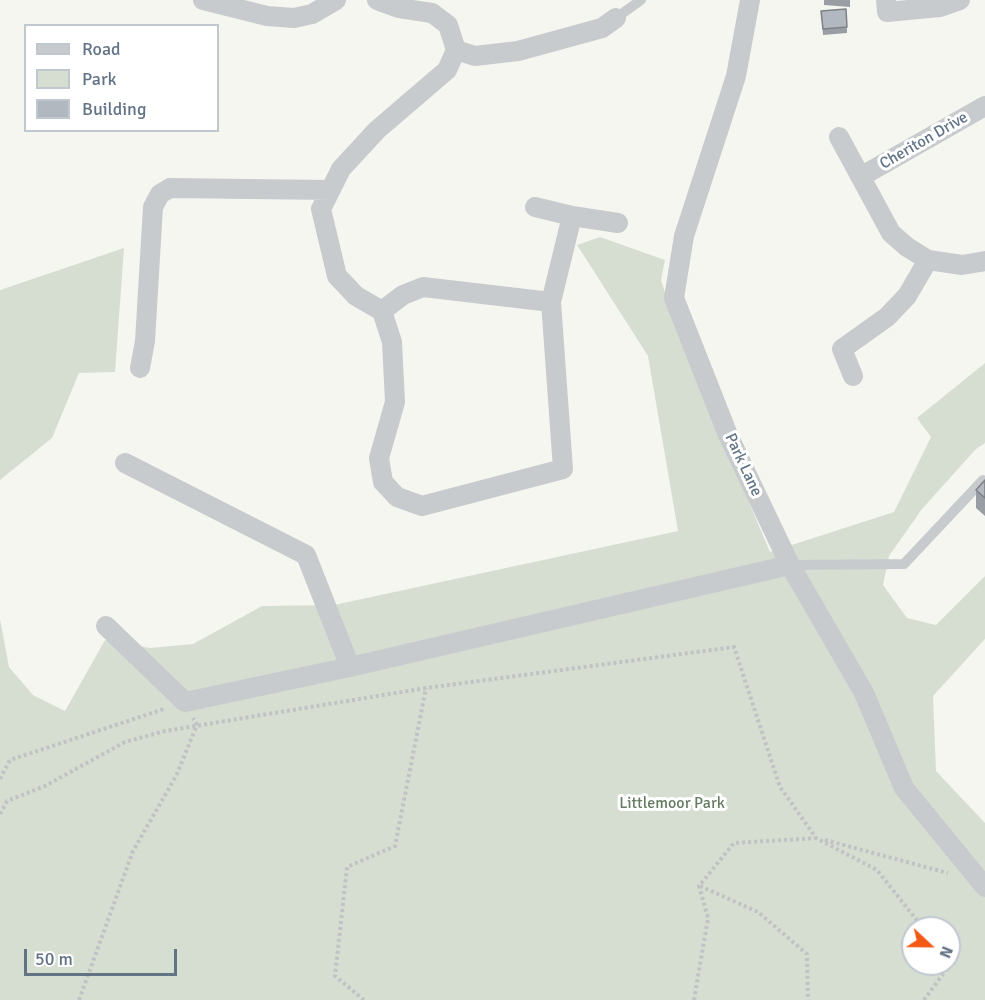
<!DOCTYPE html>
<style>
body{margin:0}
#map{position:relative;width:985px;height:1000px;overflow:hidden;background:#f6f6f1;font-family:Signika,sans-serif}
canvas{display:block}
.legend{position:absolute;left:24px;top:24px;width:195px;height:108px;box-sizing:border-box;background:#fff;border:2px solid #c0c7cf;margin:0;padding:8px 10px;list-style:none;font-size:18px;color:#627386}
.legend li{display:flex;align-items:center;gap:12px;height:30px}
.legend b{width:30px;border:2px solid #c0c7cf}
.north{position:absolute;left:901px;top:916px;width:60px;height:60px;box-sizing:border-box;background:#fff;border:2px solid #c0c7cf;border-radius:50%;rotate:112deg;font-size:16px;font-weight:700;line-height:24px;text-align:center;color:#627386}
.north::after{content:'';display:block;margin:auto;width:21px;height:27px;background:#f35814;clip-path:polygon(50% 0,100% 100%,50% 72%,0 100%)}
.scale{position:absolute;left:24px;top:949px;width:153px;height:27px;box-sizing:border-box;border:3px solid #627386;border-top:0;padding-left:8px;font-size:18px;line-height:21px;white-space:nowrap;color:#627386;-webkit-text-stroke:4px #fff;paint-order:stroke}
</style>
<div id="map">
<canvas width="985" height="1000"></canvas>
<ul class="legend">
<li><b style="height:8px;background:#c8cbce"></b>Road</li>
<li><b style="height:16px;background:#d6ded2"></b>Park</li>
<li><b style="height:16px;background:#b2b8bf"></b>Building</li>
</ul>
<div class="north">N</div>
<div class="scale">50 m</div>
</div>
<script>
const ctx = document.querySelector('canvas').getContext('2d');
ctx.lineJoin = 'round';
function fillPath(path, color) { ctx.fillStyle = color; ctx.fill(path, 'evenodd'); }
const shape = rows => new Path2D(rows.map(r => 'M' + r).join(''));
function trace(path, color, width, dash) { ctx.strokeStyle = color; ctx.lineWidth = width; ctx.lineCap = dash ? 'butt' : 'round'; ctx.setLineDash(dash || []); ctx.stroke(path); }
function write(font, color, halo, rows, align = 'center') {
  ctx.font = font + ' Signika,sans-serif'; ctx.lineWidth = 6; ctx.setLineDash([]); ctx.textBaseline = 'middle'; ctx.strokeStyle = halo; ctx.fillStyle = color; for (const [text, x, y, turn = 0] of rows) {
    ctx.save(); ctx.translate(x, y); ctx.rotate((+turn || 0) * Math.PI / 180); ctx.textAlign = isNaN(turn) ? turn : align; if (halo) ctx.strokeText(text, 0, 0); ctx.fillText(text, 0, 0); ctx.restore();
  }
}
fillPath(shape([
 [600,237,665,260,661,280,680,339,770,552,894,512,931,437,917,418,985,363,985,443,976,449,922,509,889,556,883,585,907,618,936,625,985,576,985,639,933,696,936,771,985,823,985,1000,0,1000,0,619,9,667,33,695,65,711,105,640,150,648,193,644,262,606,334,605,678,531,648,356,577,245],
 [913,928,949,928,949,964,913,964],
 [124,248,115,372,79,373,52,438,0,480,0,290]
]), '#d6ded2');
trace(shape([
 [0,779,10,760,164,709],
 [0,814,7,801,45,786,125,742,165,731,426,688,734,647,780,787,816,838,877,870,923,928],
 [825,840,948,873],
 [700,886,758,912,807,954,808,1000],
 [79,1000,133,851,176,776,197,725,193,718],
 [364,1000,335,976,347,867,395,846,426,688],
 [694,1000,708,918,699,886,734,843,818,838],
 [924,1000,951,963,949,961]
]), '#c0c2c4', 4, [3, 3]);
trace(shape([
 [616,18,641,0],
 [790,565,904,564,983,480]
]), '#c8cbce', 10);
trace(shape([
 [203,0,267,16,294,18,312,14,336,0],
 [377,0,399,8,432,13,448,25,456,50,447,70,377,130,341,169,321,209,337,276,356,296,382,311,392,342,395,402,379,458,383,482,397,497,422,506,563,469,551,302,423,287,403,295,382,311],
 [750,0,736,76,684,236,674,298,728,435,790,565,864,693,904,788,985,887],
 [886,0,887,12,940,7,960,0],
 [456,50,475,56,518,51,602,28,616,18],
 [839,137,891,233,907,247,928,260,962,265,985,261],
 [862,176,985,106],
 [535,207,572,216],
 [551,302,572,216,618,223],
 [140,368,145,341,153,207,160,194,170,188,330,190],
 [853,376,842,349,887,317,907,296,928,260],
 [125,463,306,555,350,667],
 [106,626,185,702,350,667,790,565]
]), '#c8cbce', 20);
fillPath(shape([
 [824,0,850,0,850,7,824,5],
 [821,11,847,27,847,33,823,35],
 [985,480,985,516,976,508,976,490]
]), '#999ea4');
const building = shape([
 [846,9,847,27,823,29,821,11,846,9],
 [985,480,985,498,976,490,985,480]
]);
fillPath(building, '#b2b8bf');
trace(building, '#7d8186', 1.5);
write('16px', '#627386', '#fff', [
 ["Cheriton Drive",924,141,-30],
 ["Park Lane",743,465,65]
]);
write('16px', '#657c61', '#fff', [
 ["Littlemoor Park",672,804]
]);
</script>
